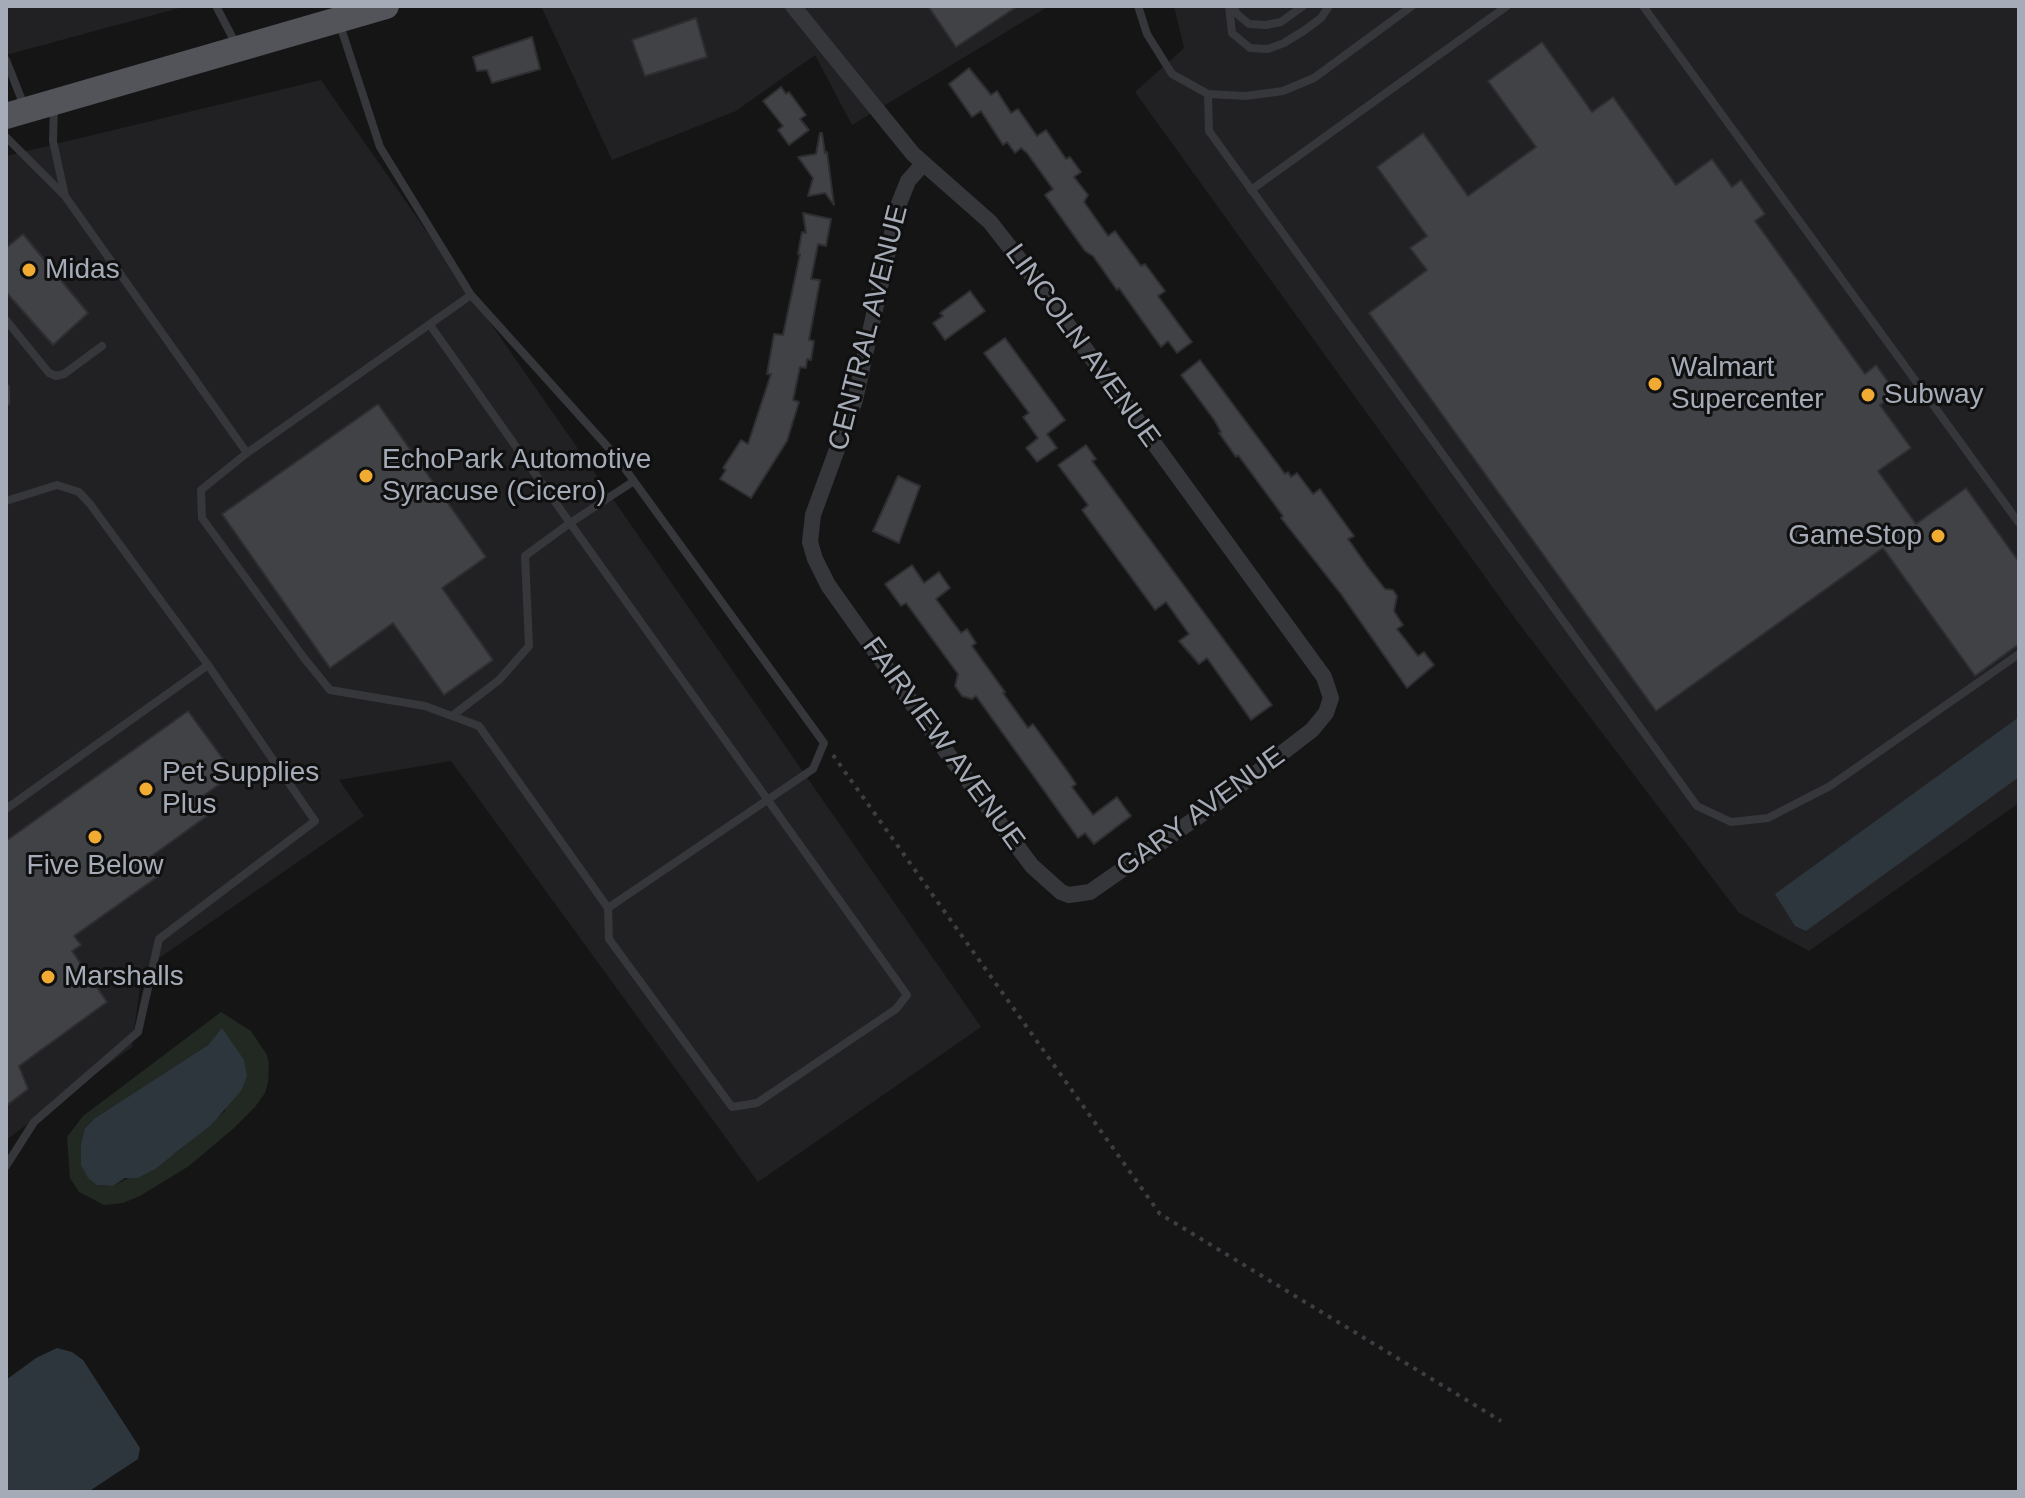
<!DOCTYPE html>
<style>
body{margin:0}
#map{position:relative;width:2025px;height:1498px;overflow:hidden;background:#151516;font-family:Helvetica,sans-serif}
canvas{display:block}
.frame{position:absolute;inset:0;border:8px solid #a6acb7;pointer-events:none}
</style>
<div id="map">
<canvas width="2025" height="1498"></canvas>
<div class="frame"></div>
</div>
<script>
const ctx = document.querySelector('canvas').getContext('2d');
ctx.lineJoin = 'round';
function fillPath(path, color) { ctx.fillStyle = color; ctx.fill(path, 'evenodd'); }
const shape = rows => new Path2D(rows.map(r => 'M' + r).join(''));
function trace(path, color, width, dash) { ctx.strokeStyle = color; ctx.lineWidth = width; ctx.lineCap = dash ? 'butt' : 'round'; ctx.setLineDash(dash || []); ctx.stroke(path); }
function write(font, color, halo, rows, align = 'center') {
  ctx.font = font + ' Helvetica,sans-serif'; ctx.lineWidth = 6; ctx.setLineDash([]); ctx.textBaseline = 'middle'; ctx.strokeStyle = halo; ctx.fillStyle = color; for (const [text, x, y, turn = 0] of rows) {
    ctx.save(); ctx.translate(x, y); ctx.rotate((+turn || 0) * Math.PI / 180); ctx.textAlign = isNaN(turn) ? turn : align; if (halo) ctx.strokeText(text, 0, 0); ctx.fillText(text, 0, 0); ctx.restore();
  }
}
fillPath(shape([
 [6,6,187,6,6,55],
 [541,6,1049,6,852,125,815,55,736,111,612,160],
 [1174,6,2019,6,2019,803,1809,951,1739,913,1514,617,1135,92,1184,48],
 [321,80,981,1027,758,1182,451,761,339,780,364,816,142,970,132,1047,6,1140,6,156]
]), '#212123');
fillPath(shape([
 [221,1012,251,1031,267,1055,269,1064,268,1083,265,1093,255,1107,234,1128,189,1166,140,1196,123,1203,104,1205,79,1192,70,1178,67,1137,83,1116],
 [222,1029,235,1048,225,1111,176,1153,113,1186,97,1185,85,1128,95,1118,208,1045]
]), '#212922');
fillPath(shape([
 [2019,717,2019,777,1806,931,1795,926,1775,894],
 [222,1028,244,1060,247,1076,241,1091,211,1125,155,1169,138,1178,125,1178,113,1186,97,1185,88,1178,81,1165,81,1145,85,1128,95,1118,208,1045],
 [57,1348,72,1352,83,1360,140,1448,138,1459,88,1492,6,1492,6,1380,36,1358]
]), '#2d363c');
const building = shape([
 [928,6,1018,6,956,47,928,6],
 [696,18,707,57,645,76,632,40,696,18],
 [532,37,540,69,492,83,487,70,477,71,473,57,532,37],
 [1542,42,1592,112,1613,97,1676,185,1712,159,1732,187,1741,180,1765,214,1755,221,1865,374,1876,365,1897,394,1880,405,1911,448,1878,471,1916,524,1966,488,2019,562,2019,644,1975,676,1883,548,1656,711,1369,313,1427,270,1410,248,1427,236,1377,167,1423,133,1468,196,1536,147,1488,81,1542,42],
 [969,68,991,95,997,91,1011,113,1018,109,1037,136,1046,130,1066,159,1070,157,1081,172,1074,177,1088,195,1084,202,1108,236,1115,231,1141,266,1145,264,1165,291,1158,296,1192,342,1177,353,1168,341,1161,347,1119,288,1117,290,1093,256,1085,251,1045,195,1053,189,1027,153,1021,148,1015,153,1007,142,1003,145,981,111,972,117,949,84,969,68],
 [781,87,786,94,789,92,806,115,800,119,809,130,789,145,778,130,783,126,763,101,781,87],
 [820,133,822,133,825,153,827,152,834,205,825,193,808,196,813,178,798,157,816,154,820,133],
 [803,213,831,219,826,246,818,244,811,279,820,280,809,340,814,341,811,360,807,359,806,368,800,367,793,400,799,402,787,441,751,498,720,479,726,470,723,468,741,440,748,444,771,374,767,374,774,334,783,335,800,254,798,254,802,232,806,233,803,213],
 [23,234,88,313,53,345,6,292,6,248,23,234],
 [970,291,985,311,945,340,933,323,943,316,940,313,970,291],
 [1005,338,1065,420,1047,434,1057,448,1037,462,1026,448,1038,438,1023,417,1029,413,984,353,1005,338],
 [1200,360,1285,474,1288,472,1291,477,1297,473,1313,494,1320,489,1354,536,1348,539,1367,566,1385,589,1393,590,1397,596,1394,611,1403,625,1397,629,1418,656,1424,652,1434,665,1407,688,1341,594,1281,518,1283,516,1238,455,1236,457,1219,433,1221,432,1215,421,1181,375,1200,360],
 [378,404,486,557,442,588,493,660,444,695,393,623,330,668,222,514,378,404],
 [1086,445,1096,459,1092,461,1272,705,1251,720,1207,658,1199,664,1179,641,1189,634,1166,602,1155,610,1082,510,1088,505,1058,465,1086,445],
 [898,476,920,486,899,543,873,531,898,476],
 [912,565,924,583,939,572,950,588,936,599,961,633,967,629,976,643,972,646,1005,692,1003,693,1028,728,1033,724,1068,772,1076,784,1072,787,1093,815,1117,797,1131,816,1094,844,1085,833,1078,838,976,696,972,699,962,696,955,686,958,674,906,603,901,606,885,584,912,565],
 [188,711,234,774,200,798,211,813,149,858,160,875,74,936,81,945,72,951,107,1002,19,1066,28,1089,6,1106,6,841,188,711]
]);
fillPath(building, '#414246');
trace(building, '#2f2f32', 2);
trace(shape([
 [833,755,1160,1214,1501,1421]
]), '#3c3e42', 4, [4, 6]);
trace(shape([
 [216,6,237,46],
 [1138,6,1147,34,1172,74,1208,94,1246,96,1283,91,1314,78,1412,6],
 [1229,6,1232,33,1250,48,1268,49,1284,43,1305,30,1321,18,1329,6],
 [1233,6,1237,14,1249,24,1266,25,1281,22,1303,6],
 [1643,6,2019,523],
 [6,60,25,108],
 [1208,94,1209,131,1697,806,1731,822,1768,818,1830,786,2019,654],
 [6,137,65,196,53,141,54,105],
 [1251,190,1507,6],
 [65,196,247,453,471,295,380,147,340,25],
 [6,320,49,373,56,376,64,374,102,346],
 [430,325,570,523,525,556,529,646,499,680,452,716],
 [6,388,6,402],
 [247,453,201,490,202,518,304,658,330,690,425,706,479,726,608,908,813,769,824,743,615,455,471,295],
 [6,501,57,485,79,492,90,504,208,665,6,809],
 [608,908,609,939,732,1107,757,1103,896,1009,907,995,570,523,634,481],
 [6,1166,34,1122,138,1032,159,939,315,821,208,665]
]), '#36373b', 8);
trace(shape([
 [793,6,913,154,990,222,1030,273,1324,677,1331,698,1326,713,1312,730,1212,807,1090,892,1069,895,1061,892,1032,866,948,754,828,585,815,559,810,542,813,515,855,400,898,206,908,181,923,164]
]), '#36373b', 16);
trace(shape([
 [6,116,386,6]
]), '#52545a', 26);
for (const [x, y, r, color] of [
 [29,270,8,"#f1ab32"],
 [1655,384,8,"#f1ab32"],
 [1868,395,8,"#f1ab32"],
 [366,476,8,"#f1ab32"],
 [1938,536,8,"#f1ab32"],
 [146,789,8,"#f1ab32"],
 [95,837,8,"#f1ab32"],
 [48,977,8,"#f1ab32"]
]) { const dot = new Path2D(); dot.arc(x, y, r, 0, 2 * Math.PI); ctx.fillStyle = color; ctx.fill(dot); trace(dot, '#101011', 3); }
write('28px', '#a6acb7', '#101011', [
 ["Midas",45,270],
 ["Walmart",1671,368],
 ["Supercenter",1671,400],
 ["Subway",1884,395],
 ["EchoPark Automotive",382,460],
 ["Syracuse (Cicero)",382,492],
 ["GameStop",1922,536,"right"],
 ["Pet Supplies",162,773],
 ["Plus",162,805],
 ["Five Below",95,866,"center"],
 ["Marshalls",64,977]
], 'left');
write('28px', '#a6acb7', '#101011', [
 ["CENTRAL AVENUE",869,328,-76],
 ["LINCOLN AVENUE",1082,346,54],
 ["FAIRVIEW AVENUE",943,744,54],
 ["GARY AVENUE",1201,812,-36]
]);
</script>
